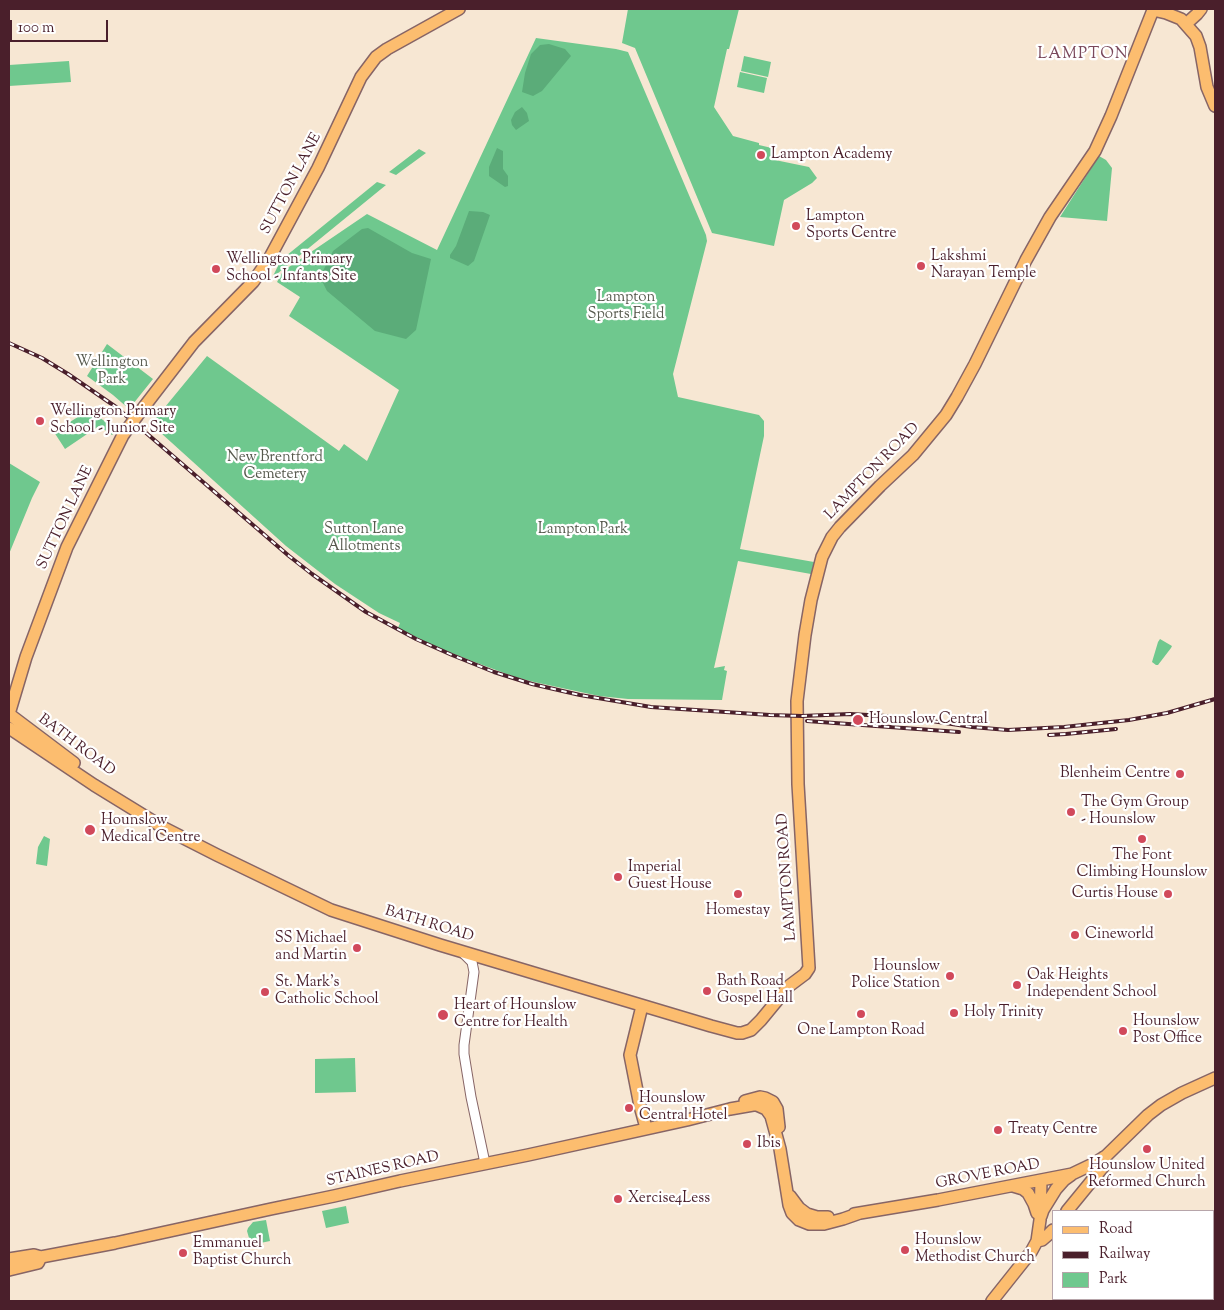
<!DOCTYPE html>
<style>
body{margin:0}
#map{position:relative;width:1224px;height:1310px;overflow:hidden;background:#f7e7d3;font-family:"Sorts Mill Goudy",serif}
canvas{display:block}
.frame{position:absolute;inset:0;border:10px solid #4a1f2b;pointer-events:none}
.legend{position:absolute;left:1052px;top:1210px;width:162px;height:90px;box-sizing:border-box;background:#fff;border:1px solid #b7a5aa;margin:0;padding:6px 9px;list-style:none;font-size:15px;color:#4a1f2b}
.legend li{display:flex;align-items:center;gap:10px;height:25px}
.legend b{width:25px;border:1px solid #b7a5aa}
.scale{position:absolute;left:10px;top:20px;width:98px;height:22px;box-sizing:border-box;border:2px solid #4a1f2b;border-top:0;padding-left:6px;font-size:15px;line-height:18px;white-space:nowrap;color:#4a1f2b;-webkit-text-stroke:4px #fff;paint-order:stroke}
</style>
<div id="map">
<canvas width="1224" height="1310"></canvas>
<div class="frame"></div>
<ul class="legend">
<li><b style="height:6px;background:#fcbd6f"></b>Road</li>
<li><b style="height:6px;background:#4a1f2b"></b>Railway</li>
<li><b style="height:14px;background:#6fc88e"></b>Park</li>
</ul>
<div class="scale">100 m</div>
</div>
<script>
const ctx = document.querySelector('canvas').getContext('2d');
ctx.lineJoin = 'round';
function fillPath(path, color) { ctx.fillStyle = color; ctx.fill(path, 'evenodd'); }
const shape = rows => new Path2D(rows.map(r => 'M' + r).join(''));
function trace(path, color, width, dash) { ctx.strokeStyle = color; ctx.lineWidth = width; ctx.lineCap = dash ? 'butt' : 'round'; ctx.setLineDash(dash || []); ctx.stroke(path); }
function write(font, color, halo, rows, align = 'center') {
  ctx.font = font + ' "Sorts Mill Goudy",serif'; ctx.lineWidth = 4.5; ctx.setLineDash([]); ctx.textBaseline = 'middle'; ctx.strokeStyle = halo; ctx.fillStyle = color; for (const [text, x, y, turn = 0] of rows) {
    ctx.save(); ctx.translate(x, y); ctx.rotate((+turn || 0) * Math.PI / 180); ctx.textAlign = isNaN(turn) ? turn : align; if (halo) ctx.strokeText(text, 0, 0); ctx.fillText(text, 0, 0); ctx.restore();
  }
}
fillPath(shape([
 [628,9,739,9,729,49,727,49,714,107,733,136,759,143,759,145,776,149,775,160,809,167,817,178,812,183,784,200,774,246,712,233,635,48,622,43],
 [536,38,616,49,628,52,706,235,707,241,673,374,678,397,759,415,764,421,764,436,740,549,814,562,811,574,738,561,714,668,725,666,724,670,727,671,722,700,628,699,599,696,534,682,515,677,477,663,436,647,398,628,400,623,379,613,335,584,286,546,151,424,207,356,339,451,344,444,367,461,399,390,289,316,300,297,277,282,283,271,367,214,437,250],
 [744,56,771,62,768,77,741,71],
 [69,61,71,82,9,86,9,65],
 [740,72,767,78,764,93,737,87],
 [419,149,426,153,396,175,389,172],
 [1099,156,1106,160,1112,168,1107,221,1060,217],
 [377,182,386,185,272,278,281,260],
 [107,344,153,379,129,409,113,395,87,376],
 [89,410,117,430,112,435,99,426,65,449,54,432],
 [9,463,40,482,32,498,9,554],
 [1160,639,1172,646,1171,648,1158,665,1156,665,1152,662,1158,642],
 [44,836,50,839,47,866,36,864,38,847],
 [355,1058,356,1092,315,1093,315,1059],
 [346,1206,349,1223,326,1228,322,1211],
 [266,1220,270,1241,251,1245,247,1231,248,1228,253,1222]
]), '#6fc88e');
fillPath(shape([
 [549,44,565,49,571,56,542,91,533,96,522,92,525,73,531,54,540,45],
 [522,107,527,113,529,121,516,130,512,125,511,120,515,112],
 [497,148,503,151,503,169,508,176,508,186,505,187,489,176,489,167],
 [469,211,483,212,490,215,474,261,468,266,450,258,450,255,456,246],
 [368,228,412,253,431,259,416,330,406,339,375,331,327,291,320,277,333,251,362,229]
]), '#5bac79');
const minor = shape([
 [463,953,472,962,474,972,464,1045,464,1054,471,1097,485,1163]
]);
const major = shape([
 [1153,10,1166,13,1181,19,1196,36,1200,47,1207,87,1215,106],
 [1186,24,1197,14,1201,9],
 [137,416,194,342,253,282,269,259,318,168,361,77,376,57,387,49,459,9],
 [9,714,26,657,67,547,123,435],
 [9,714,74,763],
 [9,728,94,785,164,828,217,855,331,910,440,945,711,1026,737,1033,742,1033,751,1030,761,1020,789,986,805,974,809,968,798,784,797,701,805,635,811,600,822,557,832,537,840,527,880,486,913,455,946,415,957,397,975,364,1026,260,1050,217,1095,151,1111,116,1153,10],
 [642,1006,630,1055,640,1106,646,1128],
 [745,1101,760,1097,765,1098,773,1102,777,1109,779,1127],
 [1013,1186,1023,1189,1028,1193,1034,1204,1037,1213],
 [790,1196,799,1208,807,1214,817,1217,828,1217],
 [1067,1211,1103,1167,1104,1157],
 [854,1214,938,1200,1072,1174,1095,1163,1106,1156,1148,1115,1161,1105,1182,1093,1215,1078],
 [1041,1216,1043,1210,1056,1189,1064,1180,1071,1175],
 [1037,1241,1042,1240,1049,1234,1053,1230],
 [9,1259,34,1255,41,1257,115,1243,271,1209,334,1196,400,1181,528,1155,687,1120,730,1109,753,1105,757,1105,766,1109,771,1116,780,1149,789,1205,792,1213,799,1220,809,1224,824,1224,843,1219,860,1213],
 [9,1270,38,1263,41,1257],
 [992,1301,1031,1252,1037,1241,1040,1220,1041,1181]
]);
trace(minor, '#876566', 11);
trace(major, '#876566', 14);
trace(minor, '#fff', 9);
trace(major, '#fcbd6f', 11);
const rail = shape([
 [9,343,42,358,68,374,116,407,289,556,312,574,366,612,416,639,452,655,494,672,532,684,580,695,651,707,770,715,802,716,850,714,886,716,925,720,972,727,1008,730,1064,727,1129,720,1167,713,1215,699],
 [807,721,959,732],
 [1049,735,1066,734,1116,729]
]);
trace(rail, '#4a1f2b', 4);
trace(rail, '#fff', 2, [5.5]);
const majorBridge = shape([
 [123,435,137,416]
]);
trace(majorBridge, '#876566', 14, []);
trace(majorBridge, '#fcbd6f', 11);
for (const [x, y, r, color] of [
 [761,155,5,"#d1495b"],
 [796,226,5,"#d1495b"],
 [921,266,5,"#d1495b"],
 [216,269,5,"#d1495b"],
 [40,421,5,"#d1495b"],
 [858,720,6,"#d1495b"],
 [1180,774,5,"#d1495b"],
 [1071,812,5,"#d1495b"],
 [90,830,6,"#d1495b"],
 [1142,839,5,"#d1495b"],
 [618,877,5,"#d1495b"],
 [738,894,5,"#d1495b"],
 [1168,894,5,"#d1495b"],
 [1075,935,5,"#d1495b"],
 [357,948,5,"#d1495b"],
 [950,976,5,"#d1495b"],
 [1017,985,5,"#d1495b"],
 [707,991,5,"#d1495b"],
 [265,992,5,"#d1495b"],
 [954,1013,5,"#d1495b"],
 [861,1014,5,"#d1495b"],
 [443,1015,6,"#d1495b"],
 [1123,1031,5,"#d1495b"],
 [629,1108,5,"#d1495b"],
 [998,1130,5,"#d1495b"],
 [747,1144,5,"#d1495b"],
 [1147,1149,5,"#d1495b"],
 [618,1199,5,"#d1495b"],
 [905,1250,5,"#d1495b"],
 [183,1253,5,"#d1495b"]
]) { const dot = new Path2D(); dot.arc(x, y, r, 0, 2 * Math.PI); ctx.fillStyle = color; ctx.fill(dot); trace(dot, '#fff', 2); }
write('15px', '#4a1f2b', '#fff', [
 ["Lampton Academy",771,155],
 ["Lampton",806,217],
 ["Sports Centre",806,234],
 ["Lakshmi",931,257],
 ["Narayan Temple",931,274],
 ["Wellington Primary",226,260],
 ["School - Infants Site",226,277],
 ["Wellington Primary",50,412],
 ["School - Junior Site",50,429],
 ["Hounslow Central",869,720],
 ["Blenheim Centre",1170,774,"right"],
 ["The Gym Group",1081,803],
 ["- Hounslow",1081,820],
 ["Hounslow",101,821],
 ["Medical Centre",101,838],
 ["The Font",1142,856,"center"],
 ["Climbing Hounslow",1142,873,"center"],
 ["Imperial",628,868],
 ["Guest House",628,885],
 ["Curtis House",1158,894,"right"],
 ["Homestay",738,911,"center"],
 ["Cineworld",1085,935],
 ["SS Michael",347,939,"right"],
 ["and Martin",347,956,"right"],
 ["Hounslow",940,967,"right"],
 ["Police Station",940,984,"right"],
 ["Oak Heights",1027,976],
 ["Independent School",1027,993],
 ["Bath Road",717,982],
 ["Gospel Hall",717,999],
 ["St. Mark's",275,983],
 ["Catholic School",275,1000],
 ["Heart of Hounslow",454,1006],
 ["Centre for Health",454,1023],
 ["Holy Trinity",964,1013],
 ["Hounslow",1133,1022],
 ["Post Office",1133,1039],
 ["One Lampton Road",861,1031,"center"],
 ["Hounslow",639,1099],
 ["Central Hotel",639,1116],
 ["Treaty Centre",1008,1130],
 ["Ibis",757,1144],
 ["Hounslow United",1147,1166,"center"],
 ["Reformed Church",1147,1183,"center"],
 ["Xercise4Less",628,1199],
 ["Hounslow",915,1241],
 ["Methodist Church",915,1258],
 ["Emmanuel",193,1244],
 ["Baptist Church",193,1261]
], 'left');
write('15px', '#4a1f2b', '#fff', [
 ["SUTTON LANE",292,184,-62],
 ["LAMPTON ROAD",873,472,-46],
 ["SUTTON LANE",66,518,-65],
 ["BATH ROAD",76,746,37],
 ["LAMPTON ROAD",788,877,-94],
 ["BATH ROAD",429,925,17],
 ["STAINES ROAD",383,1170,-13],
 ["GROVE ROAD",988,1175,-11]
]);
write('15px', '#575a4e', '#fff', [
 ["Lampton",626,298],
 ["Sports Field",626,315],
 ["Wellington",112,363],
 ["Park",112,380],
 ["New Brentford",275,458],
 ["Cemetery",275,475],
 ["Sutton Lane",364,530],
 ["Allotments",364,547],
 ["Lampton Park",583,530]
]);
ctx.letterSpacing = '1px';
write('16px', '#7a485b', '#fff', [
 ["LAMPTON",1083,55]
]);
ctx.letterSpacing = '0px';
</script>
